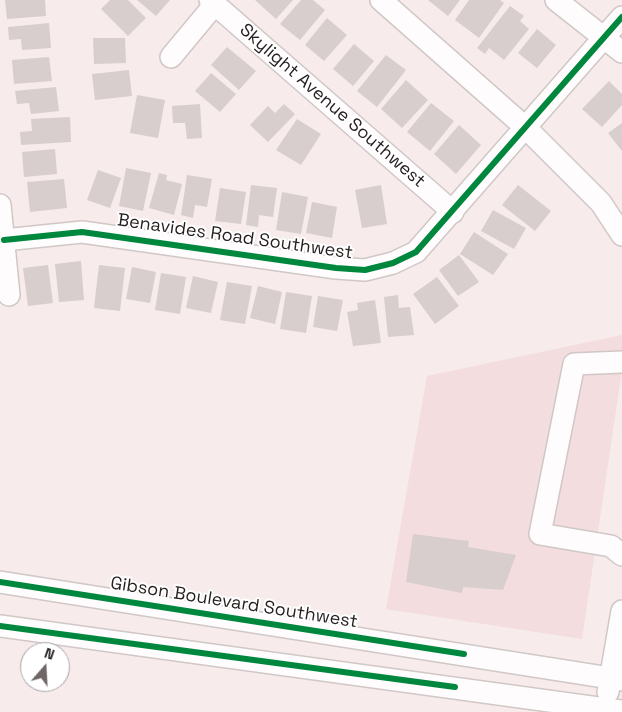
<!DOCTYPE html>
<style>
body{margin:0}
#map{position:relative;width:622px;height:712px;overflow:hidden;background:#f7ebeb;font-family:"Space Grotesk",sans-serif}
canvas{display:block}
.north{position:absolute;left:20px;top:642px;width:50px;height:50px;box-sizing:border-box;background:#fff;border:1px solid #a9a5a5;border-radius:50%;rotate:19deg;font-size:14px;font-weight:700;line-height:20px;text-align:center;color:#271f1f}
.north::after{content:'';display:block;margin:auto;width:18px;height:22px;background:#706666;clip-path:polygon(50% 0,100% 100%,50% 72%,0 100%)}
</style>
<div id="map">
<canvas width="622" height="712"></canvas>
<div class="north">N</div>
</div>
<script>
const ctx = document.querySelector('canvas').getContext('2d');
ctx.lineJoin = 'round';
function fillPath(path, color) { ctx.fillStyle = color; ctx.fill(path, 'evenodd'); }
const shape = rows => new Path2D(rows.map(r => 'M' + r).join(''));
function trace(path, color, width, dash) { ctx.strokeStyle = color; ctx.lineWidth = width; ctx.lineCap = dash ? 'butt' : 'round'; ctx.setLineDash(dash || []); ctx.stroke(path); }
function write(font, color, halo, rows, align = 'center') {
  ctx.font = font + ' "Space Grotesk",sans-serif'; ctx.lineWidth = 4; ctx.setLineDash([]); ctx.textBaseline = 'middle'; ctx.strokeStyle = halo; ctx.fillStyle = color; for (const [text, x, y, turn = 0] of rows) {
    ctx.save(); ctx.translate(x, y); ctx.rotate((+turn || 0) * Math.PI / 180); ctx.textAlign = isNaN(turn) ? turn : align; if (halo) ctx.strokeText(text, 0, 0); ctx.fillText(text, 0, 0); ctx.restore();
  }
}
fillPath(shape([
 [622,335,622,370,582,639,386,609,427,376]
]), '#f3ddde');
fillPath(shape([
 [5,0,45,0,46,16,7,19],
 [110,0,128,0,146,18,128,36,101,9],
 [137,0,170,0,156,16],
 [255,0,293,0,276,19],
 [301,0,313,0,325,10,300,40,280,24],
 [428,0,460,0,448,16],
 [469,0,500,0,504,3,479,38,455,20],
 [510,6,524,16,520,21,529,29,504,60,489,48,485,54,477,48],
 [327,18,347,35,324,61,305,45],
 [49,23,51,48,22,50,21,39,9,40,8,27],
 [537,29,556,45,537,68,518,53],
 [93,38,125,38,126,63,94,64],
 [354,44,374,61,353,86,333,69],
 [227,47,256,71,239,90,211,65],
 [386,55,406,70,377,107,357,91],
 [49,57,52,81,14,84,12,60],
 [129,70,132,96,95,100,92,74],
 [211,73,236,94,220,112,195,91],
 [406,80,428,100,402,128,381,109],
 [609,81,622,94,622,105,602,127,582,109],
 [56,87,59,111,31,114,29,103,17,104,15,91],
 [137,95,165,100,158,138,130,133],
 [431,103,454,121,430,151,407,132],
 [200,104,202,138,187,139,185,123,173,123,172,106],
 [284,104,295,114,268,142,250,125,268,106,275,113],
 [70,117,71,142,21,145,20,132,32,131,31,119],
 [297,119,321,134,301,165,276,150],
 [622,123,622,151,608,133],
 [459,125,481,145,456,174,434,154],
 [55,149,57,174,24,177,22,152],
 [126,168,151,173,143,211,119,206],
 [98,170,121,178,110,208,87,200],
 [159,173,167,175,166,180,182,184,174,215,149,208],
 [187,175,212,179,207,207,195,205,193,218,181,215],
 [64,179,67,208,30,212,27,182],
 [251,185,277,188,273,217,259,215,258,227,246,225],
 [381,185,387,224,362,228,355,190],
 [518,185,551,211,535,231,502,205],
 [220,188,246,192,241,224,215,221],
 [282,192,308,197,301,234,276,230],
 [312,202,337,207,332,238,306,233],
 [493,210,526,228,514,249,481,231],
 [474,232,508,254,493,275,460,254],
 [459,255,479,282,458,296,439,270],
 [81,261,84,300,59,302,55,264],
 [48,265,53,303,28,306,23,268],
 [99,265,125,268,120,311,94,308],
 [132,267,156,272,150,303,126,299],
 [161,273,186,277,180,314,155,310],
 [193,276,218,282,211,313,186,308],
 [437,277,459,306,435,324,413,294],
 [227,282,252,286,245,324,220,320],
 [258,286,282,292,275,324,250,318],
 [286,292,312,296,306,333,280,329],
 [398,295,399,308,410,307,414,335,388,337,384,297],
 [318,296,343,300,337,331,313,327],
 [375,300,381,343,353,346,347,312,358,310,357,303],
 [413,534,469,541,468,547,516,555,503,590,463,587,462,593,406,582]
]), '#d8cece');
const minor = shape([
 [210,0,453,212],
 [381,0,526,128,601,203,622,235],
 [556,0,622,52],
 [171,57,215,4],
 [0,205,9,295],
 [4,240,82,232,336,268,365,270,393,263,416,252,622,17],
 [622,362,574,364,540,534,611,546,622,555],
 [0,582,622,680],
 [0,626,622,711],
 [608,692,622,611]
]);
trace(minor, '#d1c7c7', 24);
trace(minor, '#fefcfc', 21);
trace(shape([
 [4,240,82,232,336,268,365,270,393,263,416,252,622,17],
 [0,582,464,654],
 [0,626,455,687]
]), '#00873e', 6);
write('18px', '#271f1f', '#fff', [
 ["Skylight Avenue Southwest",332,106,41],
 ["Benavides Road Southwest",235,237,8],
 ["Gibson Boulevard Southwest",234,603,9]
]);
</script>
